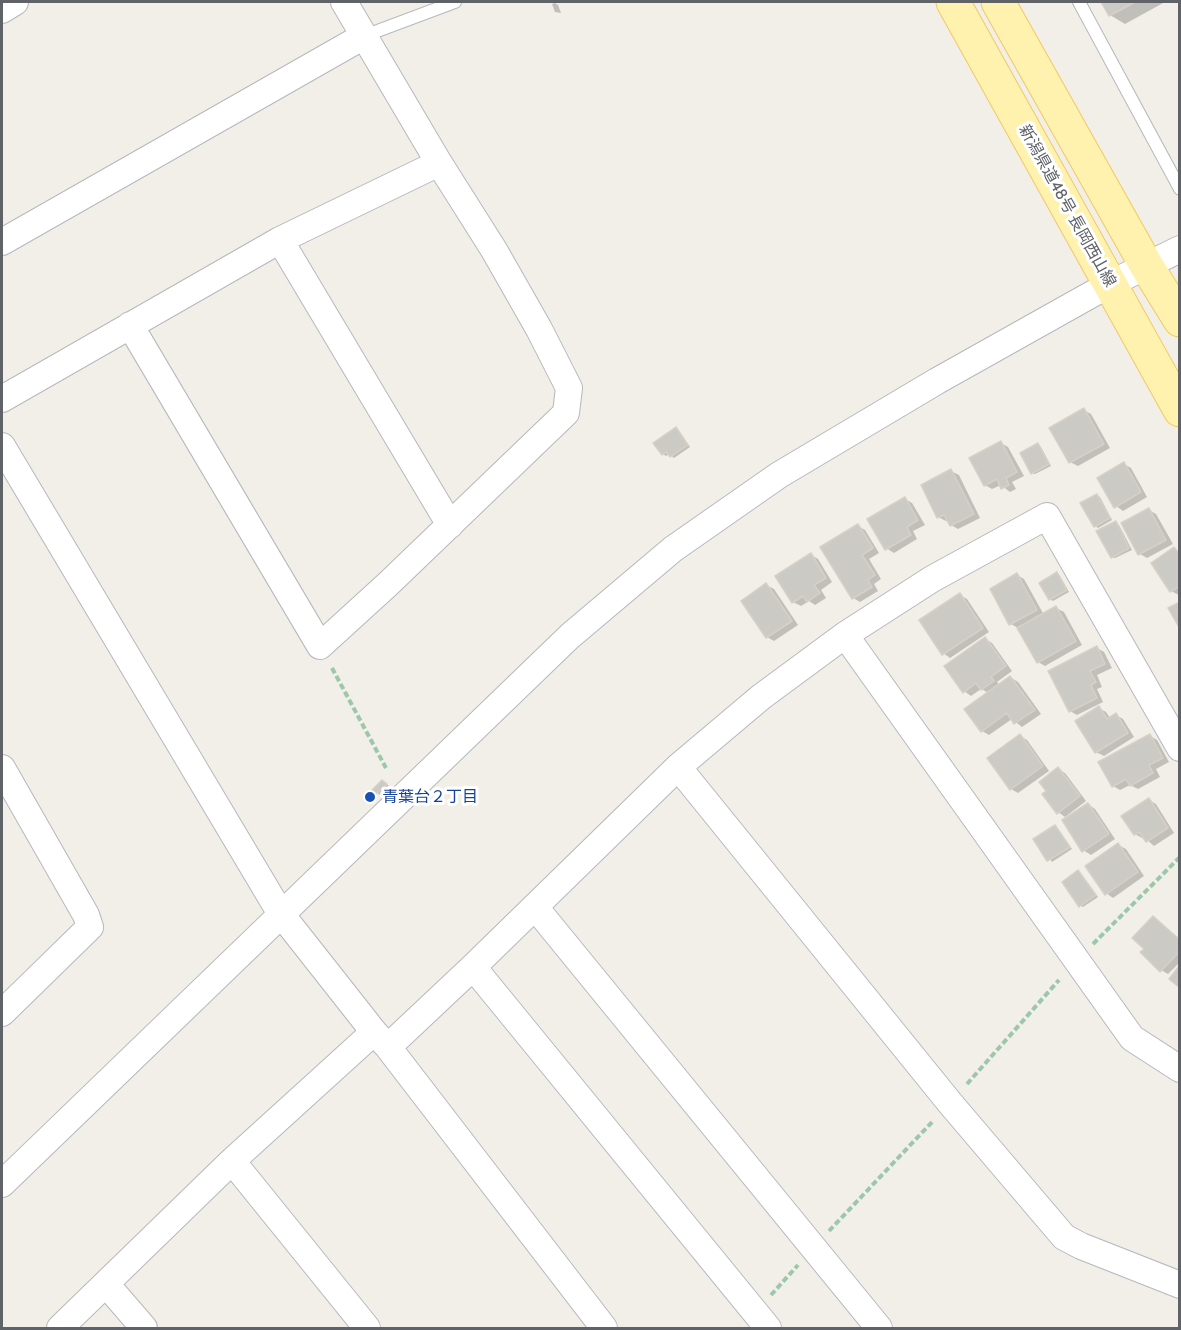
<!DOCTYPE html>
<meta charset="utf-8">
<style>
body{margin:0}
#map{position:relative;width:1181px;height:1330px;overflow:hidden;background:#f1efe8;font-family:Cabin,sans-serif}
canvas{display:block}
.frame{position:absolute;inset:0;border:3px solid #5f6368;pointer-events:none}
</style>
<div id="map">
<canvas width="1181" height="1330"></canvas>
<div class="frame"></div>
</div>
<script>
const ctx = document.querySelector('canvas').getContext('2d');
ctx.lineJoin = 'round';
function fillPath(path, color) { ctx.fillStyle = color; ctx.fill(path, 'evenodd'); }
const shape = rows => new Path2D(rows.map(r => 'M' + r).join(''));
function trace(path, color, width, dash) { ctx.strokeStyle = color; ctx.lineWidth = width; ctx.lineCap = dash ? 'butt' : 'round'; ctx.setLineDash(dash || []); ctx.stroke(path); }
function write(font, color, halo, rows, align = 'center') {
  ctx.font = font + ' Cabin,"Noto Sans JP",sans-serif'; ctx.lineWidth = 6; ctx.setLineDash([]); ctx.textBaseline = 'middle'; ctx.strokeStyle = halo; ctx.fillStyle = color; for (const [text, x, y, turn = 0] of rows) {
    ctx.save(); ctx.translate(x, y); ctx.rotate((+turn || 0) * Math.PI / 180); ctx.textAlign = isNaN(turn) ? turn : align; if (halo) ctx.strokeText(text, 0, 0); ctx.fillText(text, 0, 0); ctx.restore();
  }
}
fillPath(shape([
 [1103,2,1165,2,1125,24,1110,15],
 [555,3,558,5,561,13,555,12,552,4],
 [1084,410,1091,414,1110,448,1078,466,1070,462],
 [676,429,690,447,674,458,669,454,666,456,663,454],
 [1001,443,1008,447,1024,476,1012,482,1016,489,1010,492,1001,485,992,489,985,485],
 [1038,445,1041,447,1051,466,1035,474,1032,473],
 [1124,464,1131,468,1147,497,1123,511,1116,506],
 [951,471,959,475,980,518,958,529,951,525,948,520,946,521,938,517],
 [1097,496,1100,497,1112,520,1098,528,1095,526],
 [905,499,912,503,925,525,913,531,917,539,894,553,886,548],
 [1149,510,1156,514,1173,544,1147,558,1140,554],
 [1115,523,1119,525,1132,550,1115,558,1112,557],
 [858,526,865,530,879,553,869,559,881,579,874,584,878,591,860,602,853,598],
 [1174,549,1180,552,1179,595,1171,591,1153,563],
 [811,555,818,559,832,582,821,590,826,598,815,605,809,601,801,606,793,602],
 [1057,574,1060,576,1069,592,1053,601,1050,599],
 [1017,575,1024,579,1044,615,1056,608,1064,612,1082,645,1045,666,1038,662,1018,628,1011,624],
 [766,585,774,589,798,625,774,641,767,637],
 [960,595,967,599,989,632,950,658,943,653],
 [985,639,992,643,1012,671,997,682,1000,685,1010,677,1018,682,1041,714,1022,727,1012,719,989,735,982,731,989,693,981,689,971,696,964,691],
 [1097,648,1104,652,1112,668,1097,675,1102,687,1097,689,1103,702,1077,715,1070,711],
 [1099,708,1106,712,1110,718,1116,715,1123,719,1134,737,1104,756,1096,752],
 [1020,736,1027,740,1049,771,1018,793,1011,789,989,759],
 [1150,736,1157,740,1169,762,1156,769,1160,777,1138,789,1130,785,1120,790,1113,786],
 [1058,769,1065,773,1086,801,1065,817,1058,812],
 [386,783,389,786,380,795,374,790],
 [1149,800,1156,804,1174,833,1154,846,1144,837,1142,838,1135,834],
 [1088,804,1095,809,1115,839,1091,855,1083,850],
 [1055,827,1072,849,1052,862,1035,840],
 [1118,845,1126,849,1144,876,1113,898,1106,893],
 [1078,872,1098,897,1083,907,1080,905],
 [1153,918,1180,939,1180,962,1168,974,1161,970,1146,948]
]), '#0003');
const building = shape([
 [1101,2,1135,2,1109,16,1101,2],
 [1084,408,1104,444,1069,463,1049,428,1084,408],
 [676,427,688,445,670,457,666,452,662,455,653,443,676,427],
 [1001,441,1017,472,1006,478,1009,485,1001,489,997,479,984,486,969,458,1001,441],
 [1038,443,1049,464,1031,474,1020,453,1038,443],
 [1124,462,1141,492,1114,508,1097,478,1124,462],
 [951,469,974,514,950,526,944,515,937,518,921,485,951,469],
 [1097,494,1110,518,1094,527,1080,503,1097,494],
 [905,497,918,520,907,527,911,535,885,550,867,519,905,497],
 [1149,508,1166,540,1138,555,1121,523,1149,508],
 [1116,521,1129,548,1111,558,1096,531,1116,521],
 [858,524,873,548,862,555,875,575,868,580,872,587,852,599,820,547,858,524],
 [1174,547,1180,555,1180,586,1170,592,1151,563,1174,547],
 [811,553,826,578,814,585,820,593,807,602,803,596,792,603,775,576,811,553],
 [1057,572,1067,590,1049,600,1039,583,1057,572],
 [1017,573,1037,610,1009,625,990,589,1017,573],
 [766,583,792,621,766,638,741,601,766,583],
 [960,593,983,628,942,655,919,620,960,593],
 [1180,602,1180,629,1168,608,1180,602],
 [1056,606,1076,641,1037,663,1017,628,1056,606],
 [985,637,1006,666,991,677,994,681,981,690,976,683,963,693,944,666,985,637],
 [1097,646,1105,664,1090,671,1096,682,1091,685,1097,698,1069,712,1048,671,1097,646],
 [1010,676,1035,710,1014,724,1007,713,981,732,964,709,1010,676],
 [1099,706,1107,719,1116,713,1128,733,1095,753,1075,721,1099,706],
 [1020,734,1043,766,1010,790,987,758,1020,734],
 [1150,734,1163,758,1149,765,1153,773,1130,786,1126,779,1112,787,1098,762,1150,734],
 [1058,767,1080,796,1057,814,1042,794,1046,791,1039,782,1058,767],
 [382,780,387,784,376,794,372,790,382,780],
 [1149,798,1168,828,1146,842,1139,832,1134,835,1121,816,1149,798],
 [1088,803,1109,834,1082,852,1062,820,1088,803],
 [1055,825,1070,847,1047,861,1033,839,1055,825],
 [1118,843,1138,872,1105,895,1085,866,1118,843],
 [1078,870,1096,895,1079,907,1062,882,1078,870],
 [1153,916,1180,940,1180,951,1160,972,1140,952,1144,949,1132,938,1153,916],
 [1180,965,1180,988,1169,979,1180,965]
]);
fillPath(building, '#cccac5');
trace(building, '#d6d1c6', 1.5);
const service = shape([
 [1079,2,1180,189],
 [364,36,455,2]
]);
const minor = shape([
 [2,10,15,2],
 [280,240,450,525],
 [2,242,364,36],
 [130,325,320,646,388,584,566,413,569,388,539,329,494,250,439,163,344,2],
 [2,399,280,240,439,163],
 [2,446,281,914,374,1032,388,1047,604,1328],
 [845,635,1132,1038,1180,1069],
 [678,767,950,1103,1064,1237,1081,1246,1180,1285],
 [2,768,86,915,90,927,2,1013],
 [535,907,879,1328],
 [473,967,768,1328],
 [388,1047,473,967,678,767,761,697,845,635,932,579,1047,516,1180,748],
 [232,1161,367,1328],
 [2,1184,570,636,673,549,779,475,937,381,1110,284,1180,249],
 [106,1284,144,1328],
 [60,1328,232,1161,374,1032]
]);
const primary = shape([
 [953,2,1180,410],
 [998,2,1146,265,1180,320]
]);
trace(service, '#b5b8bc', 14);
trace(minor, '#b5b8bc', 28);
trace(primary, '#f2c960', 35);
trace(shape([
 [332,668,386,768],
 [1093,944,1180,857],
 [967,1084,1059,980],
 [829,1231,933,1121],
 [771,1295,798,1265]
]), '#9cc7a9', 4, [6, 3]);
trace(service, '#fff', 12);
trace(minor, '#fff', 26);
trace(primary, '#fff2af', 33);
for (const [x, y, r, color] of [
 [370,797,6,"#1a4fb4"]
]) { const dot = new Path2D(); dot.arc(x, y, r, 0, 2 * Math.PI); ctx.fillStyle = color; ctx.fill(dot); trace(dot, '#fff', 2); }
write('16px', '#5f6368', '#fff', [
 ["新潟県道48号 長岡西山線",1067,206,61]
]);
write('16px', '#164399', '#fff', [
 ["青葉台２丁目",382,797]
], 'left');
</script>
